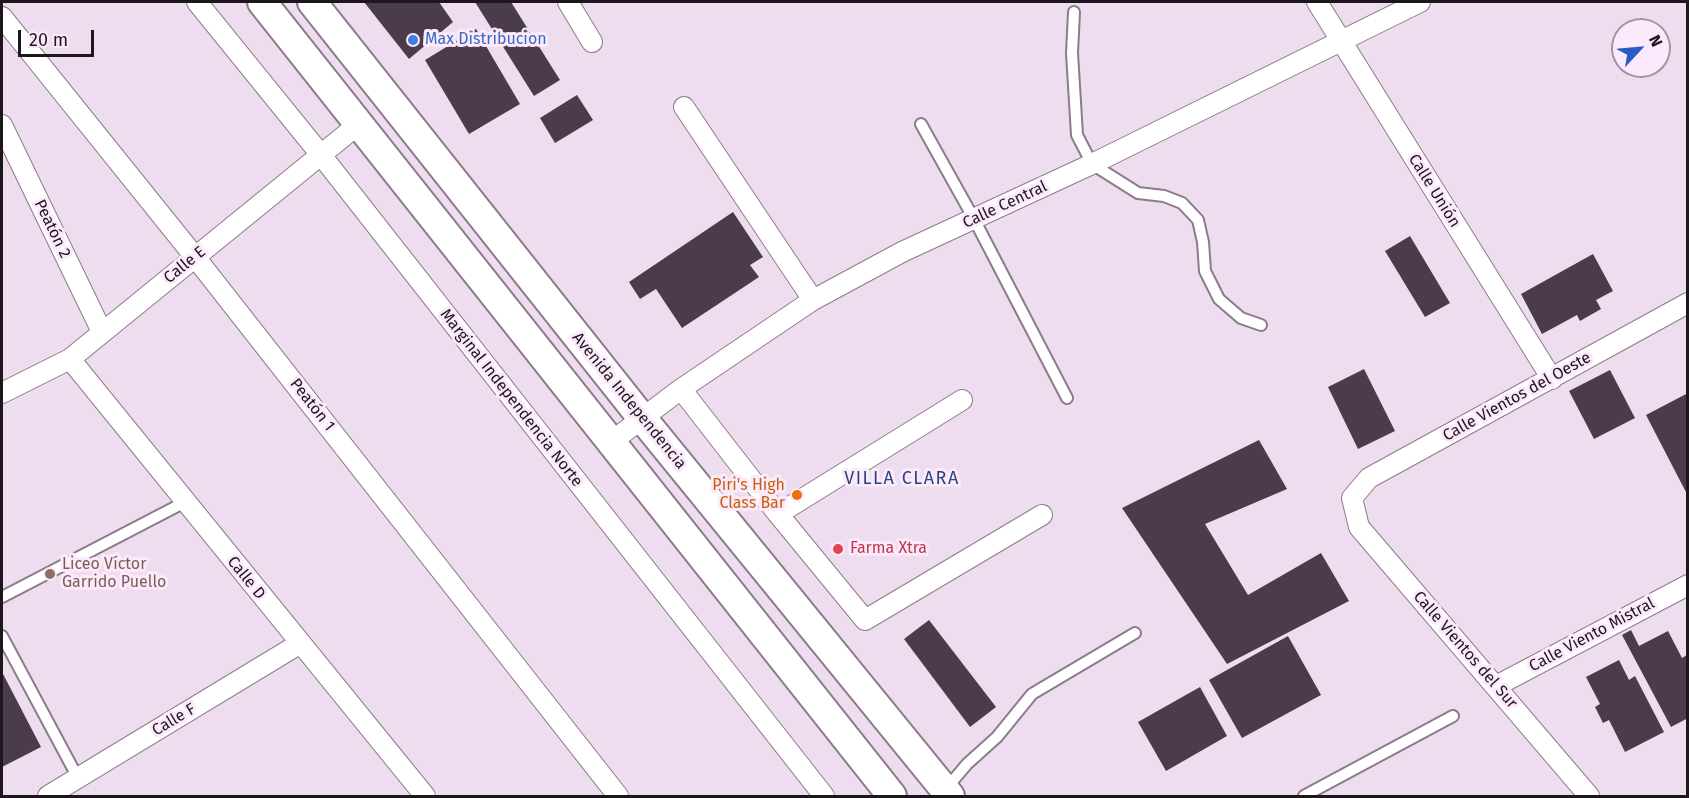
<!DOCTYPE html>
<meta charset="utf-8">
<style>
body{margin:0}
#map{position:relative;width:1689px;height:798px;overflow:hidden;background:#ede;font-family:"Fira Sans",sans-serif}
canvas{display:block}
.frame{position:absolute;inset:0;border:3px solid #1d171d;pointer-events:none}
.north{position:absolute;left:1611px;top:18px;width:60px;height:60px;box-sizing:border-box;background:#fceafc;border:2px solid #a396a3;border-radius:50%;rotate:64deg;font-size:16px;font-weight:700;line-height:24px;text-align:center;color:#1d171d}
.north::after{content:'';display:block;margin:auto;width:21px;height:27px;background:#2a5bc9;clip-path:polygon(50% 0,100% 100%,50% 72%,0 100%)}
.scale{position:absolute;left:18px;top:30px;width:76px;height:27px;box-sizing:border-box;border:3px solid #1d171d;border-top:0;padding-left:8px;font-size:18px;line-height:21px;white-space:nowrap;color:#1d171d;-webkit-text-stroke:4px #fceafc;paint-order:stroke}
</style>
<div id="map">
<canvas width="1689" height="798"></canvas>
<div class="frame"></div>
<div class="north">N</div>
<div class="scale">20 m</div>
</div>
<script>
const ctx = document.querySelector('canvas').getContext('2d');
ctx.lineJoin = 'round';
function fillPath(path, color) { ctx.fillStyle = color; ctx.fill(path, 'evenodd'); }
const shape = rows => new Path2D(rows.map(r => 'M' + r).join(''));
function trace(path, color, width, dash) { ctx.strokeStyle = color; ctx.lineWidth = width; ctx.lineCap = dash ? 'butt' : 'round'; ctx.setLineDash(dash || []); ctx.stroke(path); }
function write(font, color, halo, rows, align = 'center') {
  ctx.font = font + ' "Fira Sans",sans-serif'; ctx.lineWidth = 6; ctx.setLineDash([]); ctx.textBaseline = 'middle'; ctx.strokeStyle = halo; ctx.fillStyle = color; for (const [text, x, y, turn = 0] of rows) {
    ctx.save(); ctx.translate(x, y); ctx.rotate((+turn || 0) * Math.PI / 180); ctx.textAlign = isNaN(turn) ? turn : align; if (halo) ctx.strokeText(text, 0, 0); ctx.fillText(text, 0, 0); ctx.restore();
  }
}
fillPath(shape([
 [364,2,439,2,453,22,409,59],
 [475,2,511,2,560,80,534,96],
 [476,29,520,104,469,134,425,60],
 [577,95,593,120,555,143,540,118],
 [733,212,763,257,750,265,759,277,682,328,656,289,640,299,629,282],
 [1410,236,1450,303,1425,317,1385,251],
 [1593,254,1613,291,1596,300,1601,309,1580,321,1577,315,1542,334,1521,294],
 [1364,369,1395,431,1358,449,1328,387],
 [1610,370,1635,418,1594,439,1569,391],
 [1688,393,1688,496,1646,415],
 [1259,440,1287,489,1205,524,1248,595,1321,553,1349,601,1227,664,1122,508],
 [929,620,996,707,970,727,904,639],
 [1631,630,1639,646,1668,631,1682,658,1687,655,1688,657,1688,718,1671,727,1622,635],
 [1288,636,1321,695,1242,738,1209,680],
 [1619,660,1629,680,1635,676,1664,732,1625,752,1609,720,1603,723,1595,707,1600,704,1586,677],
 [2,672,41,747,2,767],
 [1200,687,1227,736,1166,771,1138,722]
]), '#4a3c4a');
const service = shape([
 [1074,12,1072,53,1077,135,1092,164,1138,193,1164,196,1182,203,1198,220,1203,242,1205,271,1219,299,1241,318,1261,325],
 [921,124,974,219,1067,398],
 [2,597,185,502],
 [2,636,78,778],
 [945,790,967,764,997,737,1032,694,1135,633],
 [1304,796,1453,716]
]);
const minor = shape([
 [197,2,321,155,824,796],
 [568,2,592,42],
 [1317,2,1552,379],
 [2,17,195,257,618,796],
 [684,107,813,300],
 [2,125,102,332],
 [70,359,425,796],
 [681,389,778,514,865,620,1042,515],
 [2,393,70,359,360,123],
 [611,442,681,389,813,300,902,252,1092,164,1420,2],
 [778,514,962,400],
 [1496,686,1688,585],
 [48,796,299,644],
 [1589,796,1359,527,1352,498,1369,478,1688,303]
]);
const secondary = shape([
 [262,2,892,796],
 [312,2,642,418,950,796]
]);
trace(service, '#8c7c8b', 14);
trace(minor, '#8c7c8b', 22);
trace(secondary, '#8c7c8b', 32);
trace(service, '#fff', 10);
trace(minor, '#fff', 20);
trace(secondary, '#fff', 28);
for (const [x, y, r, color] of [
 [413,40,6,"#3f7fe0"],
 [797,495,6,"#e8710a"],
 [838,549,6,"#e0444e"],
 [50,574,6,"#8d6e63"]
]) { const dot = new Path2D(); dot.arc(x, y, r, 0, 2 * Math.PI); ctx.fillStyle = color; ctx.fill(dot); trace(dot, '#fceafc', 2); }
write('16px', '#366cbe', '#fceafc', [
 ["Max Distribucion",425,40]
], 'left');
write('16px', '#1d171d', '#fceafc', [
 ["Calle Unión",1434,191,58],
 ["Calle Central",1005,205,-25],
 ["Peatón 2",52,229,64],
 ["Calle E",185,265,-39],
 ["Calle Vientos del Oeste",1517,397,-29],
 ["Marginal Independencia Norte",511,398,52],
 ["Avenida Independencia",629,401,51],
 ["Peatón 1",312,405,52],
 ["Calle D",246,578,51],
 ["Calle Viento Mistral",1592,635,-28],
 ["Calle Vientos del Sur",1465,650,49],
 ["Calle F",174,720,-31]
]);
write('16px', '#c56008', '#fceafc', [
 ["Piri's High",785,486],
 ["Class Bar",785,504]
], 'right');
write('16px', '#be3a42', '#fceafc', [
 ["Farma Xtra",850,549]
], 'left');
write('16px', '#785e54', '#fceafc', [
 ["Liceo Víctor",62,565],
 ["Garrido Puello",62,583]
], 'left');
ctx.letterSpacing = '1.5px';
write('18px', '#2b457d', '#fceafc', [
 ["VILLA CLARA",902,479]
]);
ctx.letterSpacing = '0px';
</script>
